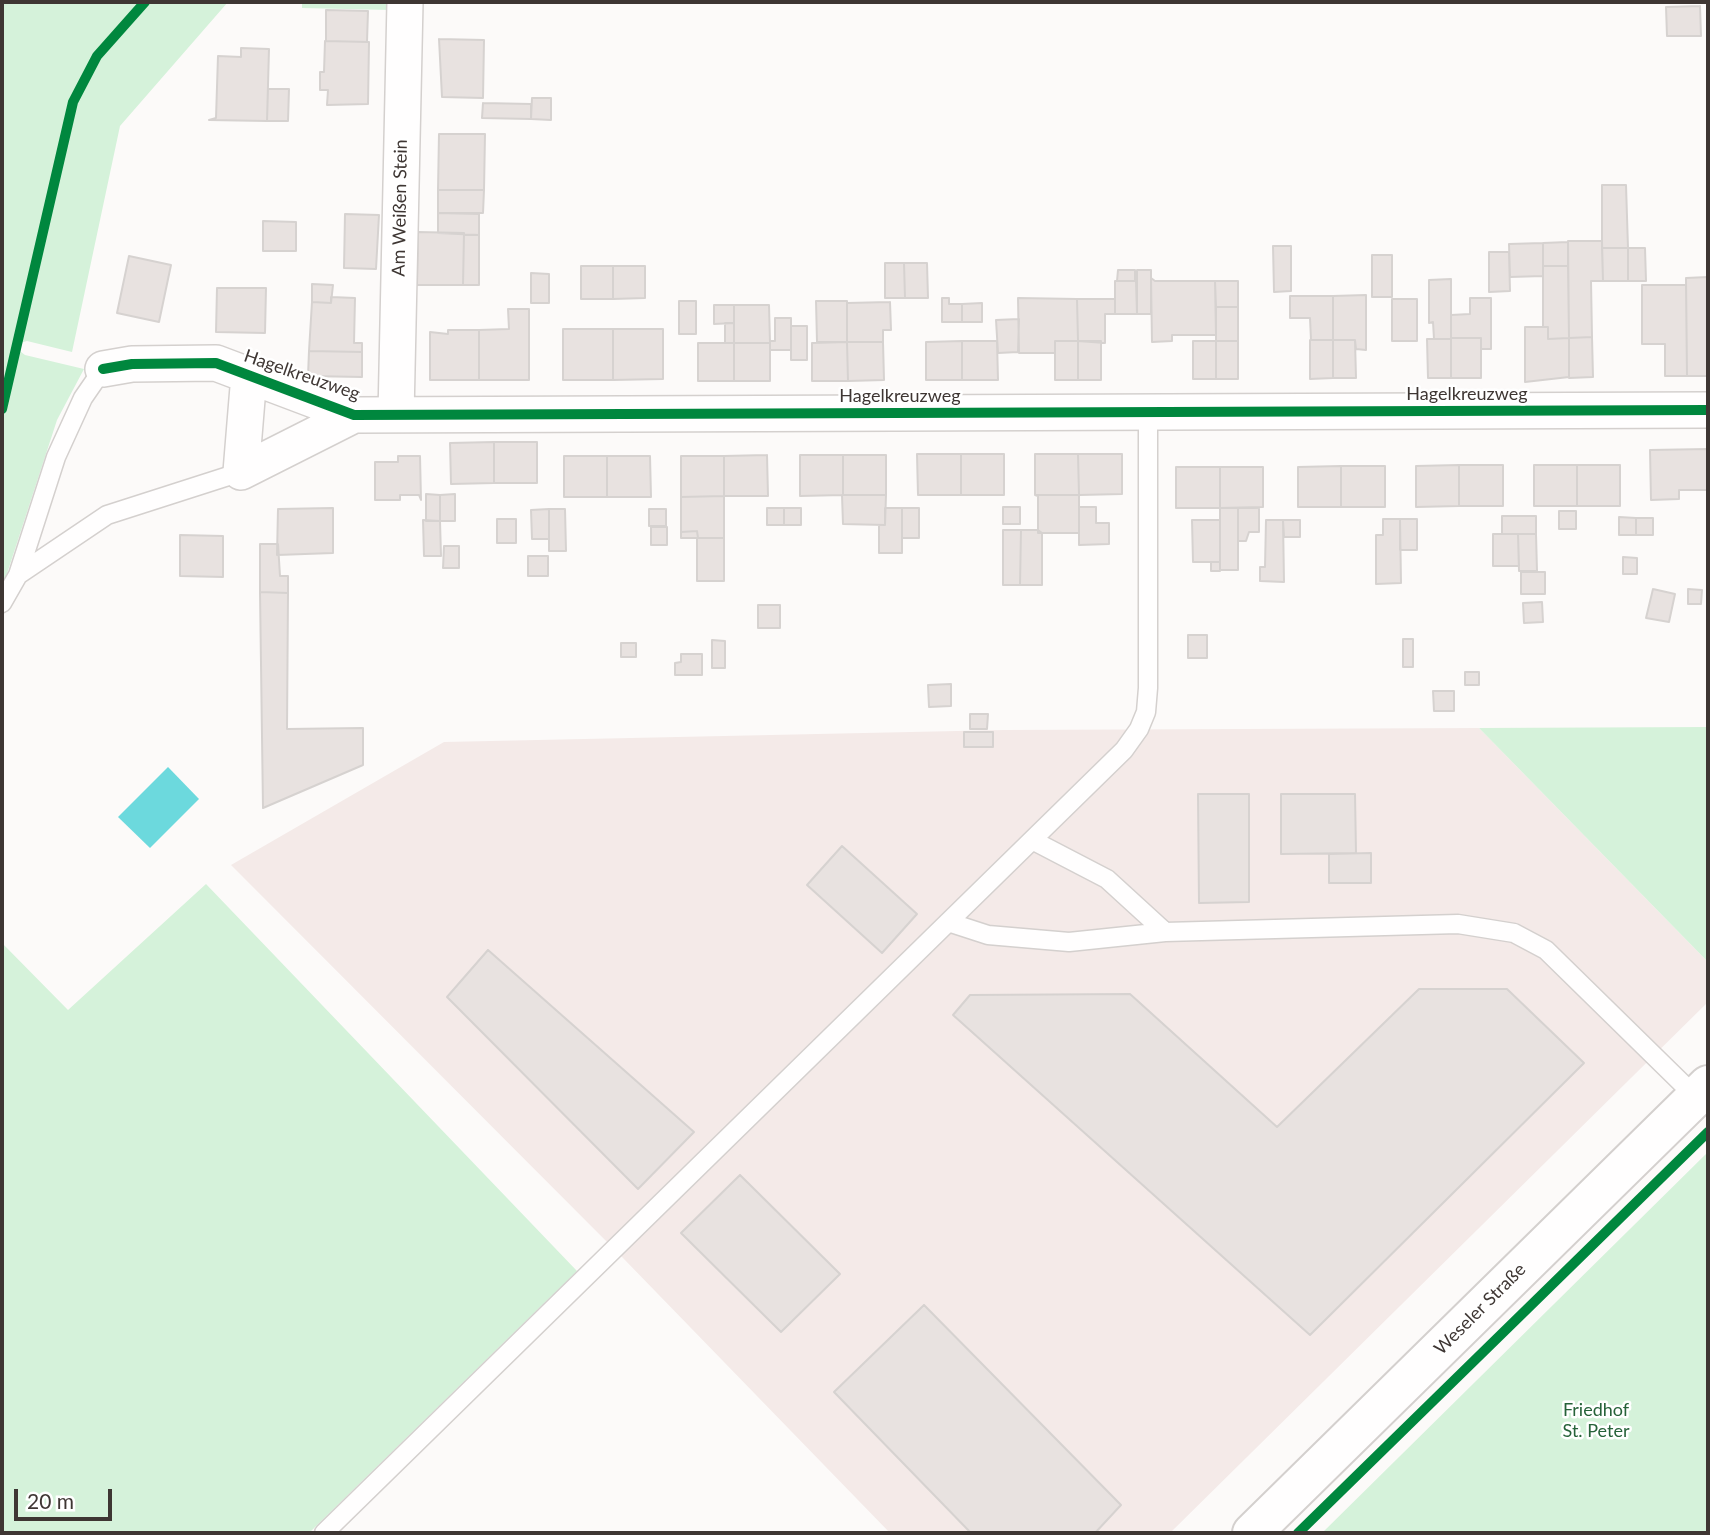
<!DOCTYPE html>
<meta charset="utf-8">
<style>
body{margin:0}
#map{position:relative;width:1710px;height:1535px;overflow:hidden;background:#fcfaf9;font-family:Lato,sans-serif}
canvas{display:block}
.frame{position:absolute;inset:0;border:4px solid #3e3633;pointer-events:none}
.scale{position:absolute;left:14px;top:1489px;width:98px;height:32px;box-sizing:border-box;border:4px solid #3e3633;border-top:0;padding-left:9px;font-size:21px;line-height:24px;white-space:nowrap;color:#3e3633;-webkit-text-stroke:5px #fff;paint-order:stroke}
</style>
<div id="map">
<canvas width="1710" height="1535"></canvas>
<div class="frame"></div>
<div class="scale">20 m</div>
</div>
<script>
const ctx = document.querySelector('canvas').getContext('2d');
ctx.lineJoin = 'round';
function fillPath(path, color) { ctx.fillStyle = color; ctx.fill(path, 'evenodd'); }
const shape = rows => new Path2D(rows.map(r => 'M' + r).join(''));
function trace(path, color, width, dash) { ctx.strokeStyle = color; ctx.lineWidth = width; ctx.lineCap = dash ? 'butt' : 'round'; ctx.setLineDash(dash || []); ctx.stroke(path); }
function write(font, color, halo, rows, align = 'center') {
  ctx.font = font + ' Lato,sans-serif'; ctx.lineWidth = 5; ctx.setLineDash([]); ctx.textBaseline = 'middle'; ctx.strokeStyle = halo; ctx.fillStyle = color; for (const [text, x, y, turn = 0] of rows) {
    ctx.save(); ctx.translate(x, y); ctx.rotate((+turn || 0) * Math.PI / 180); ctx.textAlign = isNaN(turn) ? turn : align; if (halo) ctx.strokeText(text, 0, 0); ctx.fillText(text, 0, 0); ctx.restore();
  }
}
fillPath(shape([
 [1479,728,1708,962,1708,1002,1170,1533,890,1533,623,1258,231,865,444,742,1004,730]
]), '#f4eae8');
fillPath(shape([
 [2,2,228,2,120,126,72,352,27,341,12,345,25,355,84,369,57,420,2,589],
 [302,2,391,2,390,10,302,8],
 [1708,727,1708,962,1479,728],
 [206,884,577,1271,309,1533,2,1533,2,943,68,1010],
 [1708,1152,1708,1533,1322,1533]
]), '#d5f2da');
fillPath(shape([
 [168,767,199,799,150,848,118,817]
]), '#6cd9dd');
const building = shape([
 [1700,6,1701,36,1667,36,1666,7,1700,6],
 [326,10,368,11,367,42,326,41,326,10],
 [439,39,484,40,483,98,442,97,439,39],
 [325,41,369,42,368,104,327,105,328,90,320,90,320,72,324,72,325,41],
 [241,48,269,49,267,121,209,120,216,118,218,56,241,57,241,48],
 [268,89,289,89,288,121,267,121,268,89],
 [532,98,551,98,551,120,531,119,532,98],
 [483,103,531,104,531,119,482,118,483,103],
 [439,134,485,134,484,190,438,190,439,134],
 [1602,185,1626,185,1628,248,1602,248,1602,185],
 [438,190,484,190,483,213,438,213,438,190],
 [438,213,479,214,479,235,438,233,438,213],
 [345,214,379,215,376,269,344,268,345,214],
 [263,221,296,222,296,251,263,251,263,221],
 [418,232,464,233,463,285,417,285,418,232],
 [464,235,479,235,479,285,463,285,464,235],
 [1568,241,1602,241,1603,281,1591,281,1592,337,1569,338,1568,241],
 [1568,242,1568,266,1543,266,1543,243,1568,242],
 [1543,243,1543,276,1510,277,1509,244,1543,243],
 [1273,246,1291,246,1291,291,1274,292,1273,246],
 [1602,248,1628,248,1628,281,1603,281,1602,248],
 [1628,248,1645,248,1646,281,1628,281,1628,248],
 [1489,252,1509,252,1510,291,1489,292,1489,252],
 [1372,255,1392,255,1392,297,1372,297,1372,255],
 [129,256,171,265,159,322,117,313,129,256],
 [885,263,904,263,905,298,885,298,885,263],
 [904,263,927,263,928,298,905,298,904,263],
 [581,266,613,266,613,299,581,299,581,266],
 [613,266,645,266,645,298,613,299,613,266],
 [1543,266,1568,266,1569,338,1548,339,1548,327,1543,327,1543,266],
 [1118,270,1135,270,1135,281,1117,281,1118,270],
 [1137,270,1151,270,1151,314,1137,314,1137,270],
 [531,273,549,274,549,303,531,303,531,273],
 [1708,277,1708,376,1687,376,1686,278,1708,277],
 [1151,278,1155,281,1215,281,1216,335,1172,335,1172,341,1152,342,1151,278],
 [1451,279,1451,339,1434,339,1433,322,1429,323,1429,280,1451,279],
 [1115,281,1136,281,1137,314,1115,314,1115,281],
 [1215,281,1238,281,1238,307,1216,307,1215,281],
 [312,284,333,285,331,303,312,302,312,284],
 [1642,285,1686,285,1687,376,1665,376,1665,344,1642,344,1642,285],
 [217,288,266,288,265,333,216,332,217,288],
 [1366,295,1366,350,1356,349,1355,340,1333,340,1333,296,1366,295],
 [1290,296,1333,296,1333,340,1311,340,1310,318,1290,318,1290,296],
 [331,297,355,298,354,343,362,343,362,352,309,351,312,302,331,303,331,297],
 [942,298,949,298,949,304,962,304,962,322,942,322,942,298],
 [1018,298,1077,299,1078,341,1055,341,1055,353,1019,353,1018,298],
 [1470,298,1491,298,1491,349,1481,349,1481,338,1451,338,1451,315,1470,314,1470,298],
 [1077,299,1115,299,1115,314,1105,314,1105,343,1078,341,1077,299],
 [1392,299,1417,299,1417,341,1392,341,1392,299],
 [679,301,696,301,696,334,679,334,679,301],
 [816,301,847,301,847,342,817,342,816,301],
 [890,302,891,330,883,330,883,342,847,342,847,303,890,302],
 [982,303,982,322,962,322,962,304,982,303],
 [714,305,734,305,734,323,714,324,714,305],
 [734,305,769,305,770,343,734,343,734,305],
 [1216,307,1238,307,1238,341,1216,341,1216,307],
 [508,309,529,309,529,380,479,380,479,330,509,329,508,309],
 [775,318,791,318,791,350,770,350,770,341,775,341,775,318],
 [1019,319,1018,352,998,353,996,320,1019,319],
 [725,323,734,323,734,343,725,343,725,323],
 [791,326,807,326,807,360,791,360,791,326],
 [1525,327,1548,327,1548,339,1569,338,1569,377,1525,382,1525,327],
 [563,329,613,329,613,380,563,380,563,329],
 [613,329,663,329,663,379,613,380,613,329],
 [448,330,479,330,479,380,430,380,430,332,448,334,448,330],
 [1592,337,1593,377,1569,378,1569,338,1592,337],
 [1451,338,1481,338,1481,378,1451,378,1451,338],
 [1427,339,1451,339,1451,378,1428,378,1427,339],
 [1310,340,1333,340,1333,378,1310,379,1310,340],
 [1333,340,1355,340,1356,378,1333,378,1333,340],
 [962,341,962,380,926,380,926,342,962,341],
 [962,341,997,341,998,380,962,380,962,341],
 [1055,341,1078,341,1078,380,1055,380,1055,341],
 [1078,341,1101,341,1101,380,1078,380,1078,341],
 [1193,341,1216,341,1216,379,1193,379,1193,341],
 [1216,341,1238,341,1238,379,1216,379,1216,341],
 [847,342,883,342,884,380,848,381,847,342],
 [847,342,848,381,812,381,812,343,847,342],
 [698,343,734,343,734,381,698,381,698,343],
 [734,343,770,343,770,381,734,381,734,343],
 [309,351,362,352,362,377,308,376,309,351],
 [494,442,537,442,537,483,494,483,494,442],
 [494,442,494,483,451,484,450,443,494,442],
 [1708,449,1708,490,1679,490,1679,499,1651,500,1650,450,1708,449],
 [917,454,961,454,961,495,918,495,917,454],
 [961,454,1004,454,1004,495,961,495,961,454],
 [1035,454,1078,454,1079,495,1035,495,1035,454],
 [1078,454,1122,454,1122,494,1079,495,1078,454],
 [767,455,768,496,724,496,724,456,767,455],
 [800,455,843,455,843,495,800,496,800,455],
 [843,455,886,455,886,495,843,495,843,455],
 [398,456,420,456,421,500,419,495,400,495,400,500,375,500,375,462,398,462,398,456],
 [564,456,607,456,607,497,564,497,564,456],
 [607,456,650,456,651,497,607,497,607,456],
 [681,456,724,456,724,496,681,497,681,456],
 [1459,465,1503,465,1503,506,1459,506,1459,465],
 [1459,465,1459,506,1416,507,1416,466,1459,465],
 [1534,465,1577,465,1577,506,1534,506,1534,465],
 [1577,465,1620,465,1620,506,1577,506,1577,465],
 [1341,466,1385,466,1385,507,1341,507,1341,466],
 [1341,466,1341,507,1298,507,1298,467,1341,466],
 [1176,467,1220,467,1220,508,1176,508,1176,467],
 [1220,467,1263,467,1263,507,1220,508,1220,467],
 [426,494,440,495,440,521,426,521,426,494],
 [455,494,455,521,440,521,440,495,455,494],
 [842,495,886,495,885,525,843,524,842,495],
 [1035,495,1079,495,1079,533,1038,533,1038,496,1035,495],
 [724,496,724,538,698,538,697,531,681,532,681,497,724,496],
 [1003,507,1020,507,1020,524,1003,524,1003,507],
 [1079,507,1096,507,1096,523,1109,523,1109,544,1079,545,1079,507],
 [333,508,333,553,277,555,278,509,333,508],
 [767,508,784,508,784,525,767,525,767,508],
 [784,508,801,508,801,525,784,525,784,508],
 [885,508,902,508,902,553,879,553,879,525,885,525,885,508],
 [902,508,919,508,919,538,902,538,902,508],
 [1220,508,1238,508,1238,570,1220,570,1220,508],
 [1238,508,1259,508,1259,532,1249,532,1246,541,1238,541,1238,508],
 [549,509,549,539,532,539,531,510,549,509],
 [549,509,565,509,566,551,549,551,549,509],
 [649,509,666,509,666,526,649,526,649,509],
 [1559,511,1576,511,1576,529,1559,529,1559,511],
 [1502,516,1536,516,1536,534,1502,534,1502,516],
 [1619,517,1636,518,1636,535,1619,535,1619,517],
 [1636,518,1653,518,1653,535,1636,535,1636,518],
 [497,519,516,519,516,543,497,543,497,519],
 [1383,519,1400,519,1401,583,1376,584,1376,535,1383,535,1383,519],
 [1400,519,1417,519,1417,550,1400,550,1400,519],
 [423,520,440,521,441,556,424,556,423,520],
 [1192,520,1220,520,1220,562,1193,562,1192,520],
 [1266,520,1283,520,1284,582,1260,581,1260,567,1265,567,1266,520],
 [1283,520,1300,520,1300,537,1284,537,1283,520],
 [651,527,667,527,667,545,651,545,651,527],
 [1003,530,1021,530,1020,585,1003,585,1003,530],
 [1021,530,1038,530,1042,533,1042,585,1020,585,1021,530],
 [697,531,698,538,681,538,681,532,697,531],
 [1493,534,1518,534,1519,566,1493,566,1493,534],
 [1518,534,1536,534,1537,571,1519,571,1518,534],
 [180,535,223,536,223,577,180,576,180,535],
 [697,538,724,538,724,581,697,581,697,538],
 [260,544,278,544,280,576,288,576,288,593,260,592,260,544],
 [444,546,459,546,459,568,443,568,444,546],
 [528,556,548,556,548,576,528,576,528,556],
 [1623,557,1637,558,1637,574,1623,574,1623,557],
 [1211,562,1220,562,1220,571,1211,571,1211,562],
 [1521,572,1545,572,1545,594,1521,594,1521,572],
 [1653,589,1675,594,1669,622,1646,618,1653,589],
 [1688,589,1702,590,1701,604,1688,604,1688,589],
 [260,592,288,593,287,729,363,728,363,765,263,808,260,592],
 [1542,602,1543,622,1524,623,1523,603,1542,602],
 [758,605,780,605,780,628,758,628,758,605],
 [1188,635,1207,635,1207,658,1188,658,1188,635],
 [1403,639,1413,639,1413,667,1403,667,1403,639],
 [712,640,725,641,725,668,712,668,712,640],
 [621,643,636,643,636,657,621,657,621,643],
 [681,654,702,654,702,675,675,675,675,663,681,662,681,654],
 [1465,672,1479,672,1479,685,1465,685,1465,672],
 [951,684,951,706,929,707,928,685,951,684],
 [1433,691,1454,691,1454,711,1434,711,1433,691],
 [970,714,988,714,987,729,970,729,970,714],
 [964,732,993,732,993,747,964,747,964,732],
 [1198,794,1249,794,1249,902,1199,903,1198,794],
 [1281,794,1355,794,1356,853,1281,854,1281,794],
 [842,846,917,914,882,953,807,885,842,846],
 [1371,853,1371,883,1329,883,1329,854,1371,853],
 [488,950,694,1132,638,1189,447,997,488,950],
 [1419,989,1507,989,1584,1063,1310,1335,953,1015,970,995,1130,994,1277,1127,1419,989],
 [740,1175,840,1274,781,1332,681,1233,740,1175],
 [924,1305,1121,1505,1095,1533,971,1533,834,1392,924,1305]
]);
fillPath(building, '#e8e2e0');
trace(building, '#d6d2d0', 2);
const service = shape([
 [18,575,107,515,241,472],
 [2,603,18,575,56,457,83,398,103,369],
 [1032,840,1107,879,1165,932],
 [948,922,988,935,1069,942,1165,932,1458,924,1514,933,1546,950,1696,1097],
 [324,1533,1124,750,1139,729,1146,712,1148,688,1148,413]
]);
const minor = shape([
 [103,369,132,364,216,363,354,415,1708,410],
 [249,375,241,472,354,415],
 [396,415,405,2]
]);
const tertiary = shape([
 [1252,1533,1708,1085]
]);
trace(service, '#d4d0ce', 21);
trace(minor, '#d4d0ce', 38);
trace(tertiary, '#d4d0ce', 42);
trace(service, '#fffefe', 18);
trace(minor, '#fffefe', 35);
trace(tertiary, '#fffefe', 38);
trace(shape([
 [103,369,132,364,216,363,354,415,1708,410],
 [2,409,73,102,97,56,145,2],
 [1298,1533,1708,1132]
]), '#00873e', 10);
write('18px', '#3e3633', '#fff', [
 ["Am Weißen Stein",400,208,-89],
 ["Hagelkreuzweg",302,375,19],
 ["Hagelkreuzweg",1467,394],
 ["Hagelkreuzweg",900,396],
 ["Weseler Straße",1480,1309,-45]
]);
write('18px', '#266239', '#fff', [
 ["Friedhof",1596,1410],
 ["St. Peter",1596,1431]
]);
</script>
